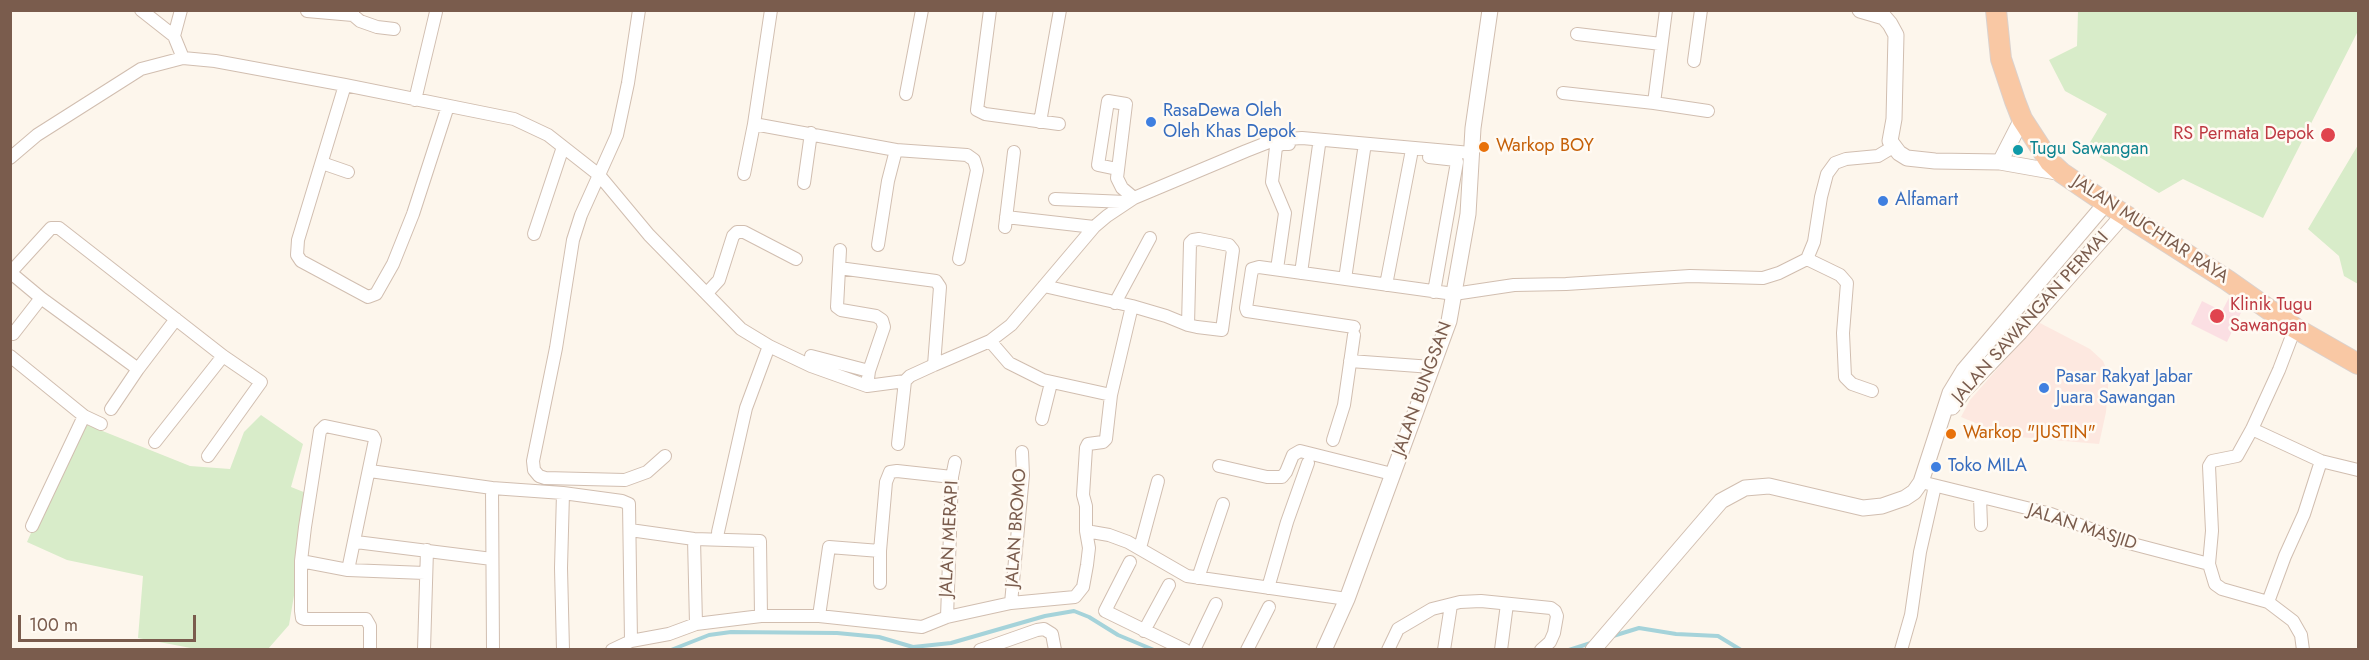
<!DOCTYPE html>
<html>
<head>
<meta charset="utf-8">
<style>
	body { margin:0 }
	#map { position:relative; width:2369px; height:660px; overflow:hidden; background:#fdf6ec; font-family:Jost,sans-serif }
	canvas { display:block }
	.frame { position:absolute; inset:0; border:12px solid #7a5c4d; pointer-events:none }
	.scale { position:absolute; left:18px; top:615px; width:178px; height:27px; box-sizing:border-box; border:3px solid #7a5c4d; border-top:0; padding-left:8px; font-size:18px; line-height:21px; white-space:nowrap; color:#7a5c4d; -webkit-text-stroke:4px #fffaf3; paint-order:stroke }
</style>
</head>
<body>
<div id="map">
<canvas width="2369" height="660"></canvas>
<div class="frame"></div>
<div class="scale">100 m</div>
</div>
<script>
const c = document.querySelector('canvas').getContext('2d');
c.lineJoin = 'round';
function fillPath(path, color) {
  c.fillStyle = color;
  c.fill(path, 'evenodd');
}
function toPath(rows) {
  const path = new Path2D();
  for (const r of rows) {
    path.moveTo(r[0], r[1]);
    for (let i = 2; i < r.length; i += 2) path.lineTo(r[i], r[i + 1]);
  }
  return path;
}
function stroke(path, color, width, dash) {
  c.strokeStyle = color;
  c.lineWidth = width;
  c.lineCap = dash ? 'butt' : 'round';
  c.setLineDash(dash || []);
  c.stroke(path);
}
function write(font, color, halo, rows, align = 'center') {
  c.font = font + ' Jost,sans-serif';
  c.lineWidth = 5;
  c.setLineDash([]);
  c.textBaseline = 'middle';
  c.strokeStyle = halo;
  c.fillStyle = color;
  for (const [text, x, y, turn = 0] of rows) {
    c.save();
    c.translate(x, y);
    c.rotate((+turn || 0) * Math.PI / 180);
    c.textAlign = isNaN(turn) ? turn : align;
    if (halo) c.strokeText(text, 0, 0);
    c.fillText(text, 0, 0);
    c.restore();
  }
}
fillPath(toPath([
	[2038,322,2090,349,2103,361,2109,375,2106,412,2099,444,2007,436,1961,417,1970,400]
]), '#fde8e0');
fillPath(toPath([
	[2231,294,2246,302,2227,342,2191,324,2202,301,2222,311]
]), '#fbdfe3');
fillPath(toPath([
	[2078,11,2358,11,2358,31,2263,218,2183,179,2159,193,2086,149,2107,114,2065,91,2049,60,2077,46],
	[2358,145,2358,284,2344,276,2339,256,2308,229],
	[261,415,303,444,291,487,311,495,289,625,268,649,196,649,138,638,143,576,67,560,27,542,80,422,190,466,230,469,244,432]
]), '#d8ecc9');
stroke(toPath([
	[1613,636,1639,628,1676,634,1718,636,1741,650],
	[671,650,709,635,731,632,837,633,879,637,913,647,951,643,1045,616,1074,611,1089,617,1118,635,1154,650],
	[1569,650,1594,642]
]), '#a5d3da', 4);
const minor = toPath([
	[141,10,174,36,183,58],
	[353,10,353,15,360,21,377,27,394,29],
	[639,10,628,83,617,135,581,215,573,240,556,348,533,461,534,470,539,476,545,478,625,480,647,472,665,456],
	[771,10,754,124,896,150,888,181,878,245],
	[990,10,977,110,985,114,1059,124],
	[307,11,353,15],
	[1577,34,1661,44],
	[174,36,181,10],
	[1694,61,1701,10],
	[345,85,298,240,297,255,301,261,368,297,376,294,393,264,413,214,448,106],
	[1563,93,1654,103,1666,10],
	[906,94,922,10],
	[415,100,436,12],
	[1654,103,1708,111],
	[1040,122,1060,10],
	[896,150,967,155,974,160,977,170,959,259],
	[1429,157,1456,160,1457,162,1434,292],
	[10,158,37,135,141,69,183,58,215,61,345,85,514,119,548,135,599,175,649,235,741,329,769,346,811,366,867,386,905,381,910,376,934,365,990,341,1011,325,1094,227,1107,216,1134,198,1246,151,1274,140,1302,138,1471,153],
	[322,163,348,172],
	[1117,169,1098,165,1108,101,1126,104,1117,178,1122,188,1134,198],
	[744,174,754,124],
	[804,183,811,133],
	[1055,199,1126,202],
	[1006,217,1094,227],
	[1005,227,1014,152],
	[534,234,563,147],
	[840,250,837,307,841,310,876,316,882,320,884,327,869,371,867,386],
	[1807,259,1840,275,1847,283,1843,333,1845,377,1852,384,1872,391],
	[839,268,936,281,940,287,934,365],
	[1277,269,1285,213,1272,182,1276,147,1282,144,1289,144],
	[10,273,51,228,59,228,223,356,261,382,208,456],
	[11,273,41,298,138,369],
	[1301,273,1319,145],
	[1345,279,1364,150],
	[1386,285,1411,155],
	[1044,286,1132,306,1166,316,1188,325,1197,327,1222,330,1233,250,1229,245,1199,239,1193,240,1190,243,1188,325],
	[707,293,719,280,733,236,737,232,744,232,796,259],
	[1115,303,1150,238],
	[1354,327,1247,311,1246,308,1252,269,1259,267,1454,294,1514,285,1566,284,1690,276,1763,278,1779,273,1807,259,1814,242,1821,197,1827,174,1835,163,1846,159,1878,156,1893,147],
	[2295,328,2279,370,2252,429,2237,456,2212,461,2209,466,2212,531,2209,564,2215,584,2222,589,2268,602,2293,621,2301,635,2303,650],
	[13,334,41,298],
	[990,341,1009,363,1043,380,1111,395,1132,306],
	[10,356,84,416],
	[811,356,869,371],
	[1350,361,1432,367],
	[111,409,138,369,176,319],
	[1042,419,1051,383],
	[2252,429,2321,461,2358,470],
	[1333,440,1344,405,1354,335],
	[155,442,223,356],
	[898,444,905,381],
	[1219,466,1267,477,1282,477,1286,472,1293,455,1300,451,1392,474],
	[370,471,492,488],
	[1921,482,2051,514,2125,542,2209,564],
	[563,493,561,568,563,650],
	[1980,497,1981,525],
	[32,526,84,416,101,424],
	[630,530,694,539,760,541,761,616],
	[1086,531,1086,506,1083,495,1086,448,1088,444,1103,442,1106,439,1111,395],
	[718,532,746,408,769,346],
	[694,539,696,624],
	[356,542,492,559],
	[1140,548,1158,481],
	[301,561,348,570,425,573],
	[1130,562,1105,611,1185,650],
	[348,570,375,440,373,436,325,426,320,431,305,527,301,561,301,611,302,618,305,619,366,619,370,626,370,650],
	[1198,578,1223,504],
	[880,583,880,551],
	[1268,588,1287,522,1308,463],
	[2268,602,2285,556,2304,514,2321,461],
	[1011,603,1023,475,1022,452],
	[819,616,829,547,880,551,886,482,890,472,897,471,952,477],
	[947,617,952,477,955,462],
	[1144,631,1169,585],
	[424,650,427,550],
	[493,650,492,488,563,493,622,501,629,504,631,641,669,634,696,624,761,616,819,616,922,627,947,617,1011,603,1075,597,1083,587,1087,565,1089,548,1086,531,1109,535,1128,542,1187,576,1347,599],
	[612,650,631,641],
	[980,650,1037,630,1044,629,1052,634,1055,650],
	[1194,650,1216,604],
	[1247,650,1269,607],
	[1388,650,1398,629,1432,609,1460,602,1481,601,1551,608,1555,611,1557,616,1554,633,1550,642,1541,650],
	[1444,650,1451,605],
	[1501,650,1507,604],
	[1901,650,1911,615,1920,552,1935,486]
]);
const tertiary = toPath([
	[1860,10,1884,17,1890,24,1896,35,1894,119,1890,141,1899,153,1907,158,1935,161,2000,162,2062,173],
	[2000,162,2022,119],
	[1952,407,1965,389,2020,332,2125,213],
	[1324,650,1347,599,1449,321,1468,214,1473,128,1490,10],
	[1593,650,1721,501,1745,488,1769,486,1863,508,1882,506,1905,498,1914,492,1921,482,1950,393,1964,370,2106,203]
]);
const trunk = toPath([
	[1996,10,2001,59,2015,101,2022,119,2050,162,2062,173,2106,203,2227,280,2295,328,2358,364]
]);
stroke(minor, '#d1beb0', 14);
stroke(tertiary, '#d1beb0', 17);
stroke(trunk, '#dad1cd', 22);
stroke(minor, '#fff', 12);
stroke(tertiary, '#fff', 15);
stroke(trunk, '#f9c8a4', 20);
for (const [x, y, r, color] of [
	[1151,122,6,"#3f7fe0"],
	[2328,135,8,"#e0444e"],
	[1484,147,6,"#e8710a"],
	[2018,150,6,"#0f9aa8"],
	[1883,201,6,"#3f7fe0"],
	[2217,316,8,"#e0444e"],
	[2044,388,6,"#3f7fe0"],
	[1951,434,6,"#e8710a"],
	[1936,467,6,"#3f7fe0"]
]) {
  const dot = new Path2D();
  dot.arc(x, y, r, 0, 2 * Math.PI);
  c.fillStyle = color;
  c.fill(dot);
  stroke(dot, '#fffaf3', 2);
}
write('18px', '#366cbe', '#fffaf3', [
	["RasaDewa Oleh",1163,112],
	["Oleh Khas Depok",1163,133],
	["Alfamart",1895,201],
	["Pasar Rakyat Jabar",2056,378],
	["Juara Sawangan",2056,399],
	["Toko MILA",1948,467]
], 'left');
write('18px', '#be3a42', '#fffaf3', [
	["RS Permata Depok",2314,135],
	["Klinik Tugu",2230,306,"left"],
	["Sawangan",2230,327,"left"]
], 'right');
write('18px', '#c56008', '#fffaf3', [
	["Warkop BOY",1496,147],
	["Warkop \"JUSTIN\"",1963,434]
], 'left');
write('18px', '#0d838f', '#fffaf3', [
	["Tugu Sawangan",2030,150]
], 'left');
write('18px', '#7a5c4d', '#fffaf3', [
	["JALAN MUCHTAR RAYA",2150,230,33],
	["JALAN SAWANGAN PERMAI",2031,318,-48],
	["JALAN BUNGSAN",1423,389,-70],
	["JALAN BROMO",1017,528,-86],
	["JALAN MASJID",2082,528,18],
	["JALAN MERAPI",950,539,-87]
]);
</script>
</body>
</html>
